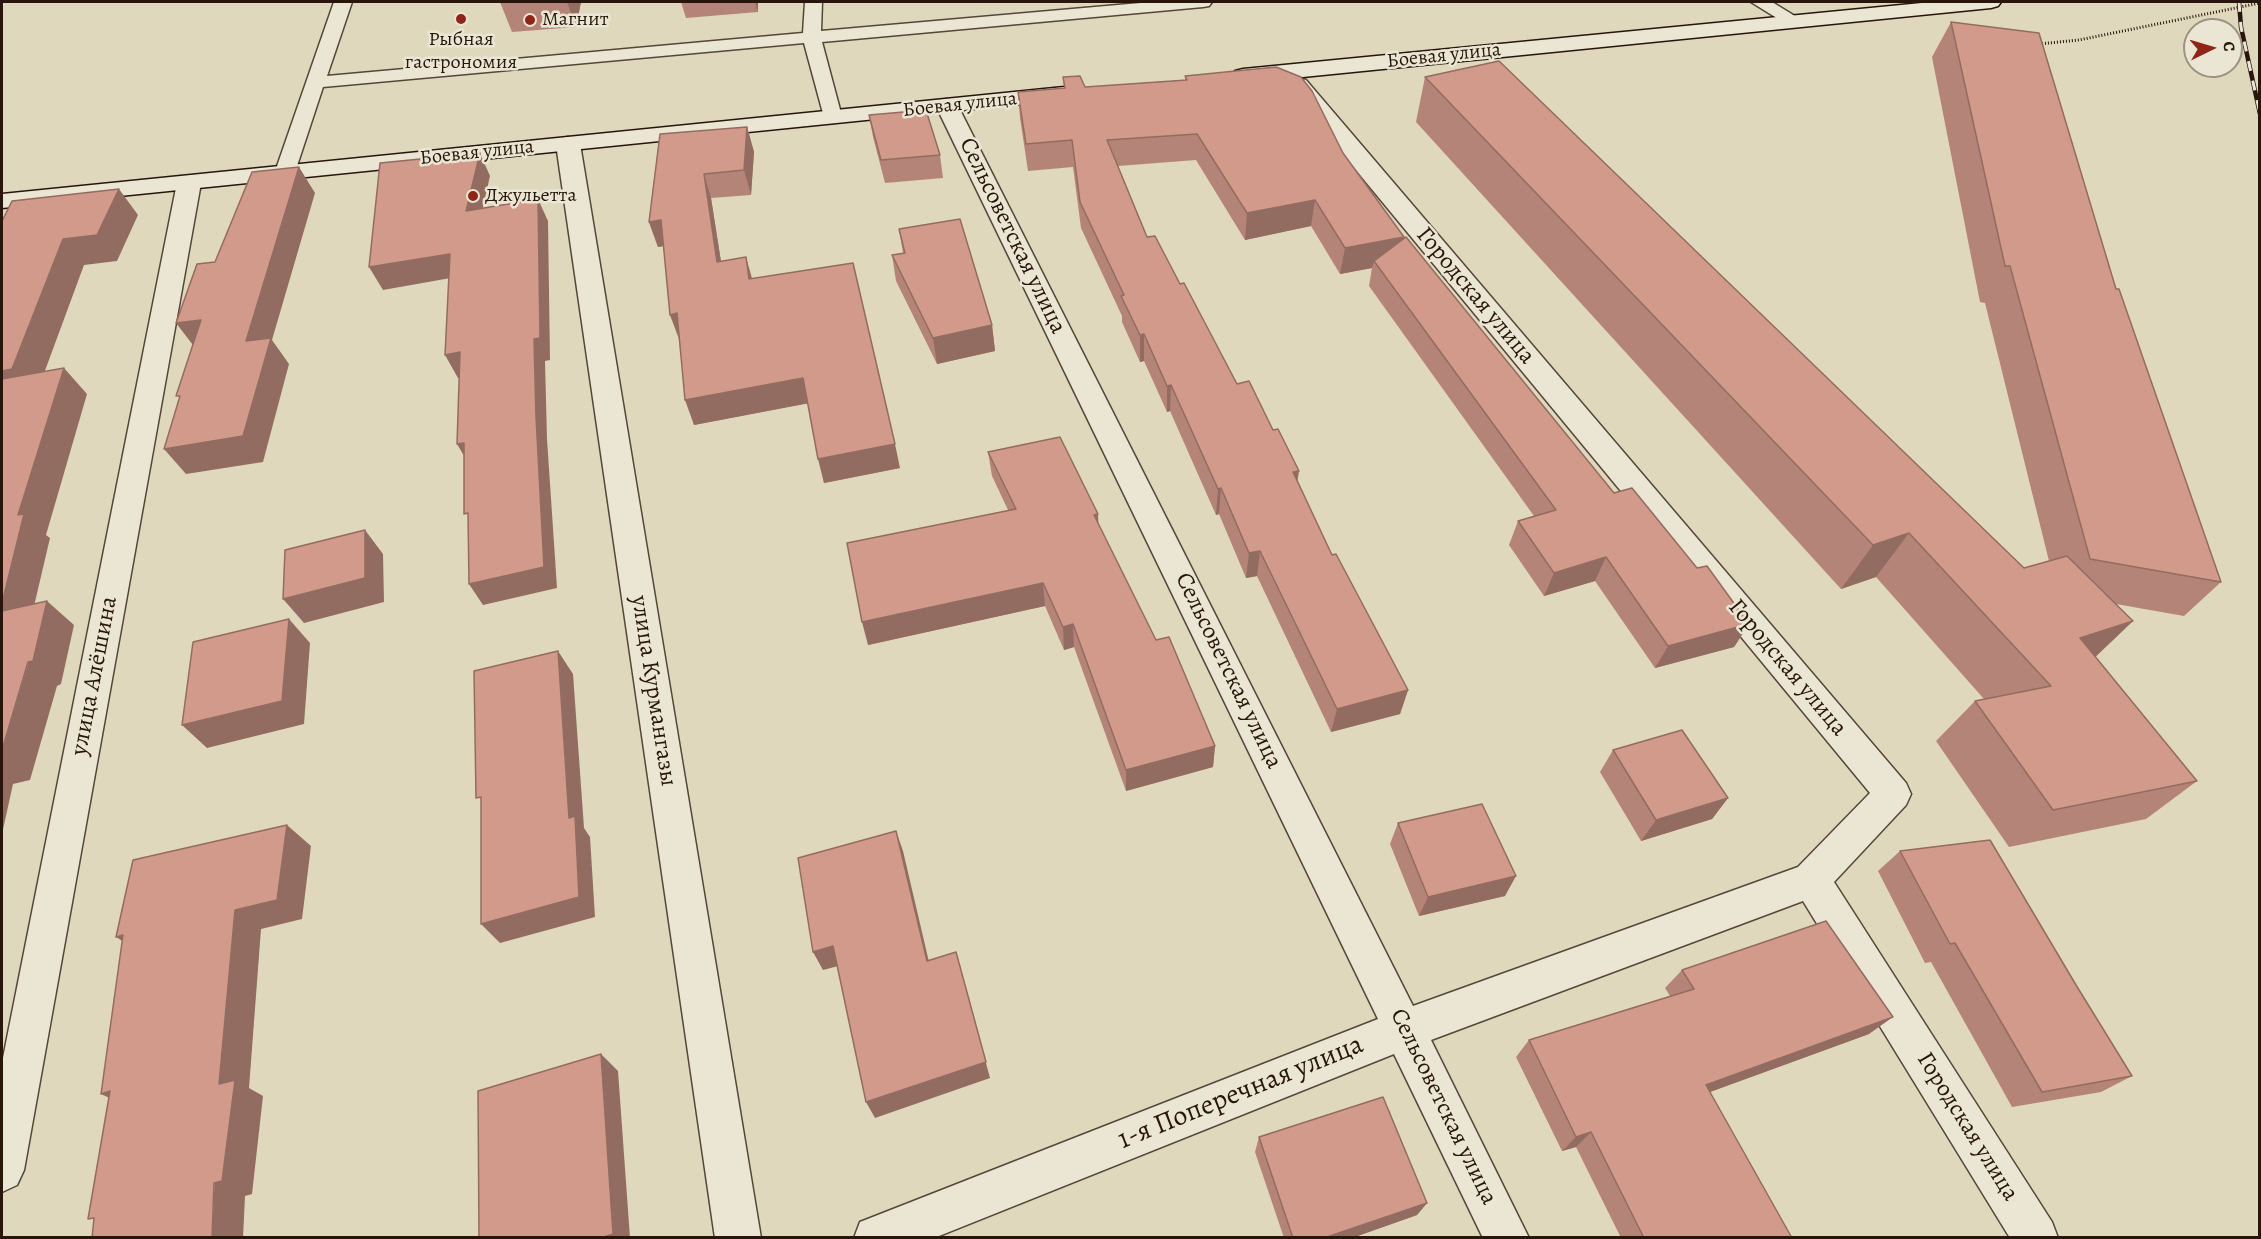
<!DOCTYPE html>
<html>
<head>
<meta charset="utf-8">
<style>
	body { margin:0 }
	#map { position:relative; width:2261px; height:1239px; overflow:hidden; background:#e0d8bd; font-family:Alegreya,serif }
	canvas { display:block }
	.frame { position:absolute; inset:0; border:3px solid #28150c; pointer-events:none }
	.north { position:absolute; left:2183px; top:18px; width:60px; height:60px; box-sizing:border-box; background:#ebe6d4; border:2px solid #9d9284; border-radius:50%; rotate:85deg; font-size:16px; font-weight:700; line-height:24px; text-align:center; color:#28150c }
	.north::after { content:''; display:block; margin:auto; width:21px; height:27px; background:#8f2418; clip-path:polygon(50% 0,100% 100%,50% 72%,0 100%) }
</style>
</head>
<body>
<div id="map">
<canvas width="2261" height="1239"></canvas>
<div class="frame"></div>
<div class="north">С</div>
</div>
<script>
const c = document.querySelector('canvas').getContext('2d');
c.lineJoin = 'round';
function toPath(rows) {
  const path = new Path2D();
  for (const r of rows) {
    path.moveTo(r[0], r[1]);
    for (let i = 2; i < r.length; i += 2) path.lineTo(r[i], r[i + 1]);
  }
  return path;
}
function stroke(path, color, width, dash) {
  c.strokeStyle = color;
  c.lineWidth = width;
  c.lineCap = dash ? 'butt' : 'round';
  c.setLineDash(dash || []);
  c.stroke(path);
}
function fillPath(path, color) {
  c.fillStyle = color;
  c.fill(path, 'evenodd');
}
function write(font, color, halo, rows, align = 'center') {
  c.font = font + ' Alegreya,serif';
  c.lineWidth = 5;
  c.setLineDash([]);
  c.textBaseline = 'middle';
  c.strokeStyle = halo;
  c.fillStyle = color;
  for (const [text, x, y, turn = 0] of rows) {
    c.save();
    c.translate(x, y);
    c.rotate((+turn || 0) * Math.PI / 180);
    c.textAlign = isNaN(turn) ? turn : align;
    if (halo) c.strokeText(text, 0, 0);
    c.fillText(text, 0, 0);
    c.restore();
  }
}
const lane = toPath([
	[334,2,352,2,327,76,803,33,805,2,822,2,821,31,1152,2,1212,2,1209,6,1203,7,822,42,842,117,840,121,833,123,826,121,824,117,804,43,323,87,295,172,292,176,278,176,275,172,334,2],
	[1751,2,1772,2,1803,21,1800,25,1788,25,1751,2]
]);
const street = toPath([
	[1298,78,1306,80,1906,783,1911,794,1906,805,1834,882,2052,1222,2058,1238,2010,1238,1803,901,1431,1040,1529,1238,1483,1238,1394,1054,934,1238,854,1238,860,1222,1378,1019,936,106,939,101,947,99,955,101,958,106,1413,1006,1798,867,1870,793,1290,90,1287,85,1290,80,1298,78],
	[568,137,576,139,580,144,761,1238,715,1238,556,144,560,139,568,137],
	[189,176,198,178,201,183,24,1170,17,1185,2,1192,2,1063,177,183,180,178,189,176]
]);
const secondary = toPath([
	[1932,2,2001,2,1998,6,1991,8,1243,83,1235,81,1232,76,1235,71,1243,69,1932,2],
	[1064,87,1072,89,1075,94,1072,99,2,208,2,194,1064,87]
]);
stroke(lane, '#564638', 3);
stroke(street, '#564638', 3);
stroke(secondary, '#28150c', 3);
stroke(toPath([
	[2039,44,2079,40,2260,3]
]), '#28150c', 3, [1, 2]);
fillPath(lane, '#ebe6d4');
fillPath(street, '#ebe6d4');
fillPath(secondary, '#ebe6d4');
const rail = toPath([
	[2239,2,2241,27,2260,114]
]);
stroke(rail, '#28150c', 4.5);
stroke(rail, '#ebe6d4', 3, [10]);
fillPath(toPath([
	[500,2,581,2,576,27,512,32],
	[681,2,758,2,758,12,686,18],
	[1951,22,2116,289,2221,582,2184,616,2116,604,2133,621,2095,657,2197,781,2146,819,2009,847,1936,741,1975,701,1984,699,1876,577,1841,589,1416,122,1425,77,2024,568,2049,561,1985,303,1980,302,1932,57],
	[1185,76,1343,153,1404,237,1404,238,1614,493,1697,568,1749,624,1734,647,1655,668,1595,581,1544,596,1509,545,1518,521,1534,516,1369,286,1372,268,1340,274,1311,226,1245,240,1196,160,1118,166,1147,237,1180,284,1237,384,1298,481,1332,555,1408,690,1400,714,1331,732,1257,576,1246,578,1219,514,1216,515,1170,411,1167,412,1144,361,1140,362,1122,322,1122,316,1081,228,1073,167,1028,171,1020,118,1018,92,1064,88,1063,77,1085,87,1185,80],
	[869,115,940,155,943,178,885,183,873,137],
	[747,127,754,152,751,195,711,198,721,262,752,279,900,468,824,483,808,403,694,425,664,246,658,247,649,222],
	[899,229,992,325,995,351,937,364,896,281,892,255,903,253],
	[988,452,1099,525,1156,640,1215,746,1213,767,1126,791,1074,647,1064,650,1045,606,868,645,1008,510,992,476],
	[1613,750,1728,798,1712,819,1641,841,1600,772],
	[1398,823,1505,896,1419,916,1390,844],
	[1900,851,2076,985,2132,1076,2101,1092,2012,1107,1931,962,1925,963,1878,871],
	[1682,970,1869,1034,1710,1092,1792,1238,1621,1238,1576,1147,1562,1151,1516,1057,1529,1040,1670,996,1665,988],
	[1259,1137,1427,1203,1417,1215,1352,1238,1284,1238,1255,1152]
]), '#b58478');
fillPath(toPath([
	[567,2,581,2,576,27],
	[755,2,758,2,758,12],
	[747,127,754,152,751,195,744,170],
	[480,153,490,176,477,233,466,211],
	[299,167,315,193,272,340,289,364,263,462,186,474,164,449,246,341],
	[704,174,711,198,725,287,717,262],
	[119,189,138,215,117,261,84,265,36,395,2,401,2,371,63,239],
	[538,199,548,221,550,360,545,361,547,439,557,588,483,605,469,584,534,339],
	[1315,200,1311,226,1245,240,1247,213],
	[661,220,670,245,658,247,649,222],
	[1404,237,1398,263,1374,261,1372,268,1340,274,1345,248],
	[450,254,462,276,383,290,369,267],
	[746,257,753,282,749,279],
	[677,313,679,339,670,315],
	[201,320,196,349,176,323],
	[992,325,995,351,937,364,933,338],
	[1144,334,1144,361,1140,362,1140,335],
	[460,352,473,375,458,378,445,355],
	[64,368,87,394,46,535,50,538,27,636,2,614,2,603,18,515],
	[803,378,810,403,694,425,685,400],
	[1171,385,1170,411,1167,412,1167,386],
	[464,443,470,466,457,444],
	[895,444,900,468,824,483,818,459],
	[1299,471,1295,497,1293,472],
	[1221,488,1219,514,1216,515,1218,489],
	[1098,514,1099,538,1094,515],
	[365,530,383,554,384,602,304,623,283,599],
	[1909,533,1876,577,1841,589,1873,545],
	[1260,551,1257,576,1246,578,1249,553],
	[1606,557,1595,581,1544,596,1554,573],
	[1043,583,1045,606,868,645,862,622],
	[47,601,74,625,61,684,57,686,30,780,13,784,2,834,2,750],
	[289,619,310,643,304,724,207,748,182,725],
	[2133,621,2089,663,2080,638],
	[1073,624,1074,647,1064,650,1063,627],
	[1749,624,1734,647,1655,668,1668,646],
	[558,651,573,674,584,828,590,837,595,917,500,943,481,924,569,818],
	[1408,690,1400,714,1331,732,1337,709],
	[1215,746,1213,767,1126,791,1126,770],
	[1728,798,1712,819,1641,841,1656,820],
	[287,825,311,846,302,919,261,929,249,1088,263,1096,252,1194,245,1196,243,1238,212,1238,219,1084,235,910],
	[896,831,903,851,933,979,927,961],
	[1516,876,1505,896,1419,916,1428,897],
	[123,935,146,956,116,937],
	[833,946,842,965,823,970,813,952],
	[961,970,990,1078,875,1118,866,1102],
	[1893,1017,1869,1034,1688,1100,1706,1085],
	[601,1054,618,1071,630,1238,601,1238],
	[110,1091,133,1109,101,1094],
	[1591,1132,1576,1147,1562,1151,1576,1137],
	[1427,1203,1417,1215,1352,1238,1324,1238]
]), '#936c61');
const building = toPath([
	[1951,22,2039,33,2116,289,2119,289,2221,582,2090,559,2010,266,2005,266,1951,22],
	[1499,61,2024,568,2067,556,2133,621,2080,638,2197,781,2053,810,1975,701,2051,686,1909,533,1873,545,1425,77,1499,61],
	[1276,67,1301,77,1312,91,1343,153,1404,237,1345,248,1315,200,1247,213,1197,134,1107,140,1147,237,1155,236,1180,284,1184,283,1237,384,1249,381,1273,430,1278,429,1299,471,1293,472,1332,555,1336,554,1408,690,1337,709,1260,551,1249,553,1221,488,1218,489,1171,385,1167,386,1144,334,1140,335,1121,296,1124,295,1080,202,1072,140,1026,144,1018,92,1065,88,1063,77,1080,76,1085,87,1187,80,1185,76,1276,67],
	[926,110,940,155,881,160,869,115,926,110],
	[747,127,744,170,704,174,717,262,746,257,749,279,853,263,895,444,818,459,803,378,685,400,677,313,670,315,661,220,649,222,660,134,747,127],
	[480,153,466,211,538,199,540,338,534,339,536,417,544,567,469,584,468,513,464,514,464,443,457,444,460,352,445,355,450,254,369,267,380,163,480,153],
	[299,167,246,341,271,338,243,436,164,449,180,396,176,396,201,320,176,323,197,264,215,262,252,172,299,167],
	[119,189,97,235,63,239,12,369,2,371,2,221,12,201,119,189],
	[960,219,992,325,933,338,892,255,905,253,899,229,960,219],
	[1406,237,1614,493,1632,488,1697,568,1707,566,1749,624,1668,646,1606,557,1554,573,1518,521,1556,510,1374,261,1406,237],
	[64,368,18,515,24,514,2,603,2,379,64,368],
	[1060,437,1098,514,1094,515,1156,640,1169,637,1215,746,1126,770,1073,624,1063,627,1043,583,862,622,847,543,1016,509,988,452,1060,437],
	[365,530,365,578,283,599,285,550,365,530],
	[47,601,33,661,28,662,2,750,2,611,47,601],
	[289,619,282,701,182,725,193,642,289,619],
	[558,651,569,818,575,816,579,897,481,924,481,797,476,798,474,671,558,651],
	[1682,730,1728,798,1656,820,1613,750,1682,730],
	[1482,804,1516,876,1428,897,1398,823,1482,804],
	[287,825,277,900,235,910,219,1084,235,1080,222,1181,214,1183,212,1238,92,1238,94,1218,88,1219,110,1091,101,1094,123,935,116,937,133,860,287,825],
	[896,831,927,961,956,952,986,1062,866,1102,833,946,813,952,798,858,896,831],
	[1990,840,2076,985,2132,1076,2042,1092,1955,943,1950,944,1900,851,1990,840],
	[1826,921,1893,1017,1706,1085,1792,1238,1644,1238,1591,1132,1576,1137,1529,1040,1694,989,1682,970,1826,921],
	[601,1054,613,1234,601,1238,479,1238,478,1091,601,1054],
	[1383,1097,1427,1203,1324,1238,1293,1238,1259,1137,1383,1097]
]);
fillPath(building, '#d29a8b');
stroke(building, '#936c61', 1.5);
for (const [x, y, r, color] of [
	[461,19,6,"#8f2418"],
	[530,20,6,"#8f2418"],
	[473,196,6,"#8f2418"]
]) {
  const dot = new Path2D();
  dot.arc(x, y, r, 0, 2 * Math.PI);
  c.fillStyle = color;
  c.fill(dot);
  stroke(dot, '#ebe6d4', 2);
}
write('20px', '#28150c', '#ebe6d4', [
	["Магнит",542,20],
	["Рыбная",461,40,"center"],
	["гастрономия",461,63,"center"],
	["Джульетта",485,196]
], 'left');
write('20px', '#28150c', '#ebe6d4', [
	["Боевая улица",1444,56,-6],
	["Боевая улица",960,105,-6],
	["Боевая улица",477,153,-6]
]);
write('24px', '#28150c', '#ebe6d4', [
	["Сельсоветская улица",1012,236,64],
	["Городская улица",1475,296,50],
	["Городская улица",1787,668,50],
	["Сельсоветская улица",1228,671,64],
	["улица Алёшина",95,676,-79],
	["улица Курмангазы",653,691,81],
	["Сельсоветская улица",1443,1107,64],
	["Городская улица",1967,1127,58]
]);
write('28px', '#28150c', '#ebe6d4', [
	["1-я Поперечная улица",1241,1093,-22]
]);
</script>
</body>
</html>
